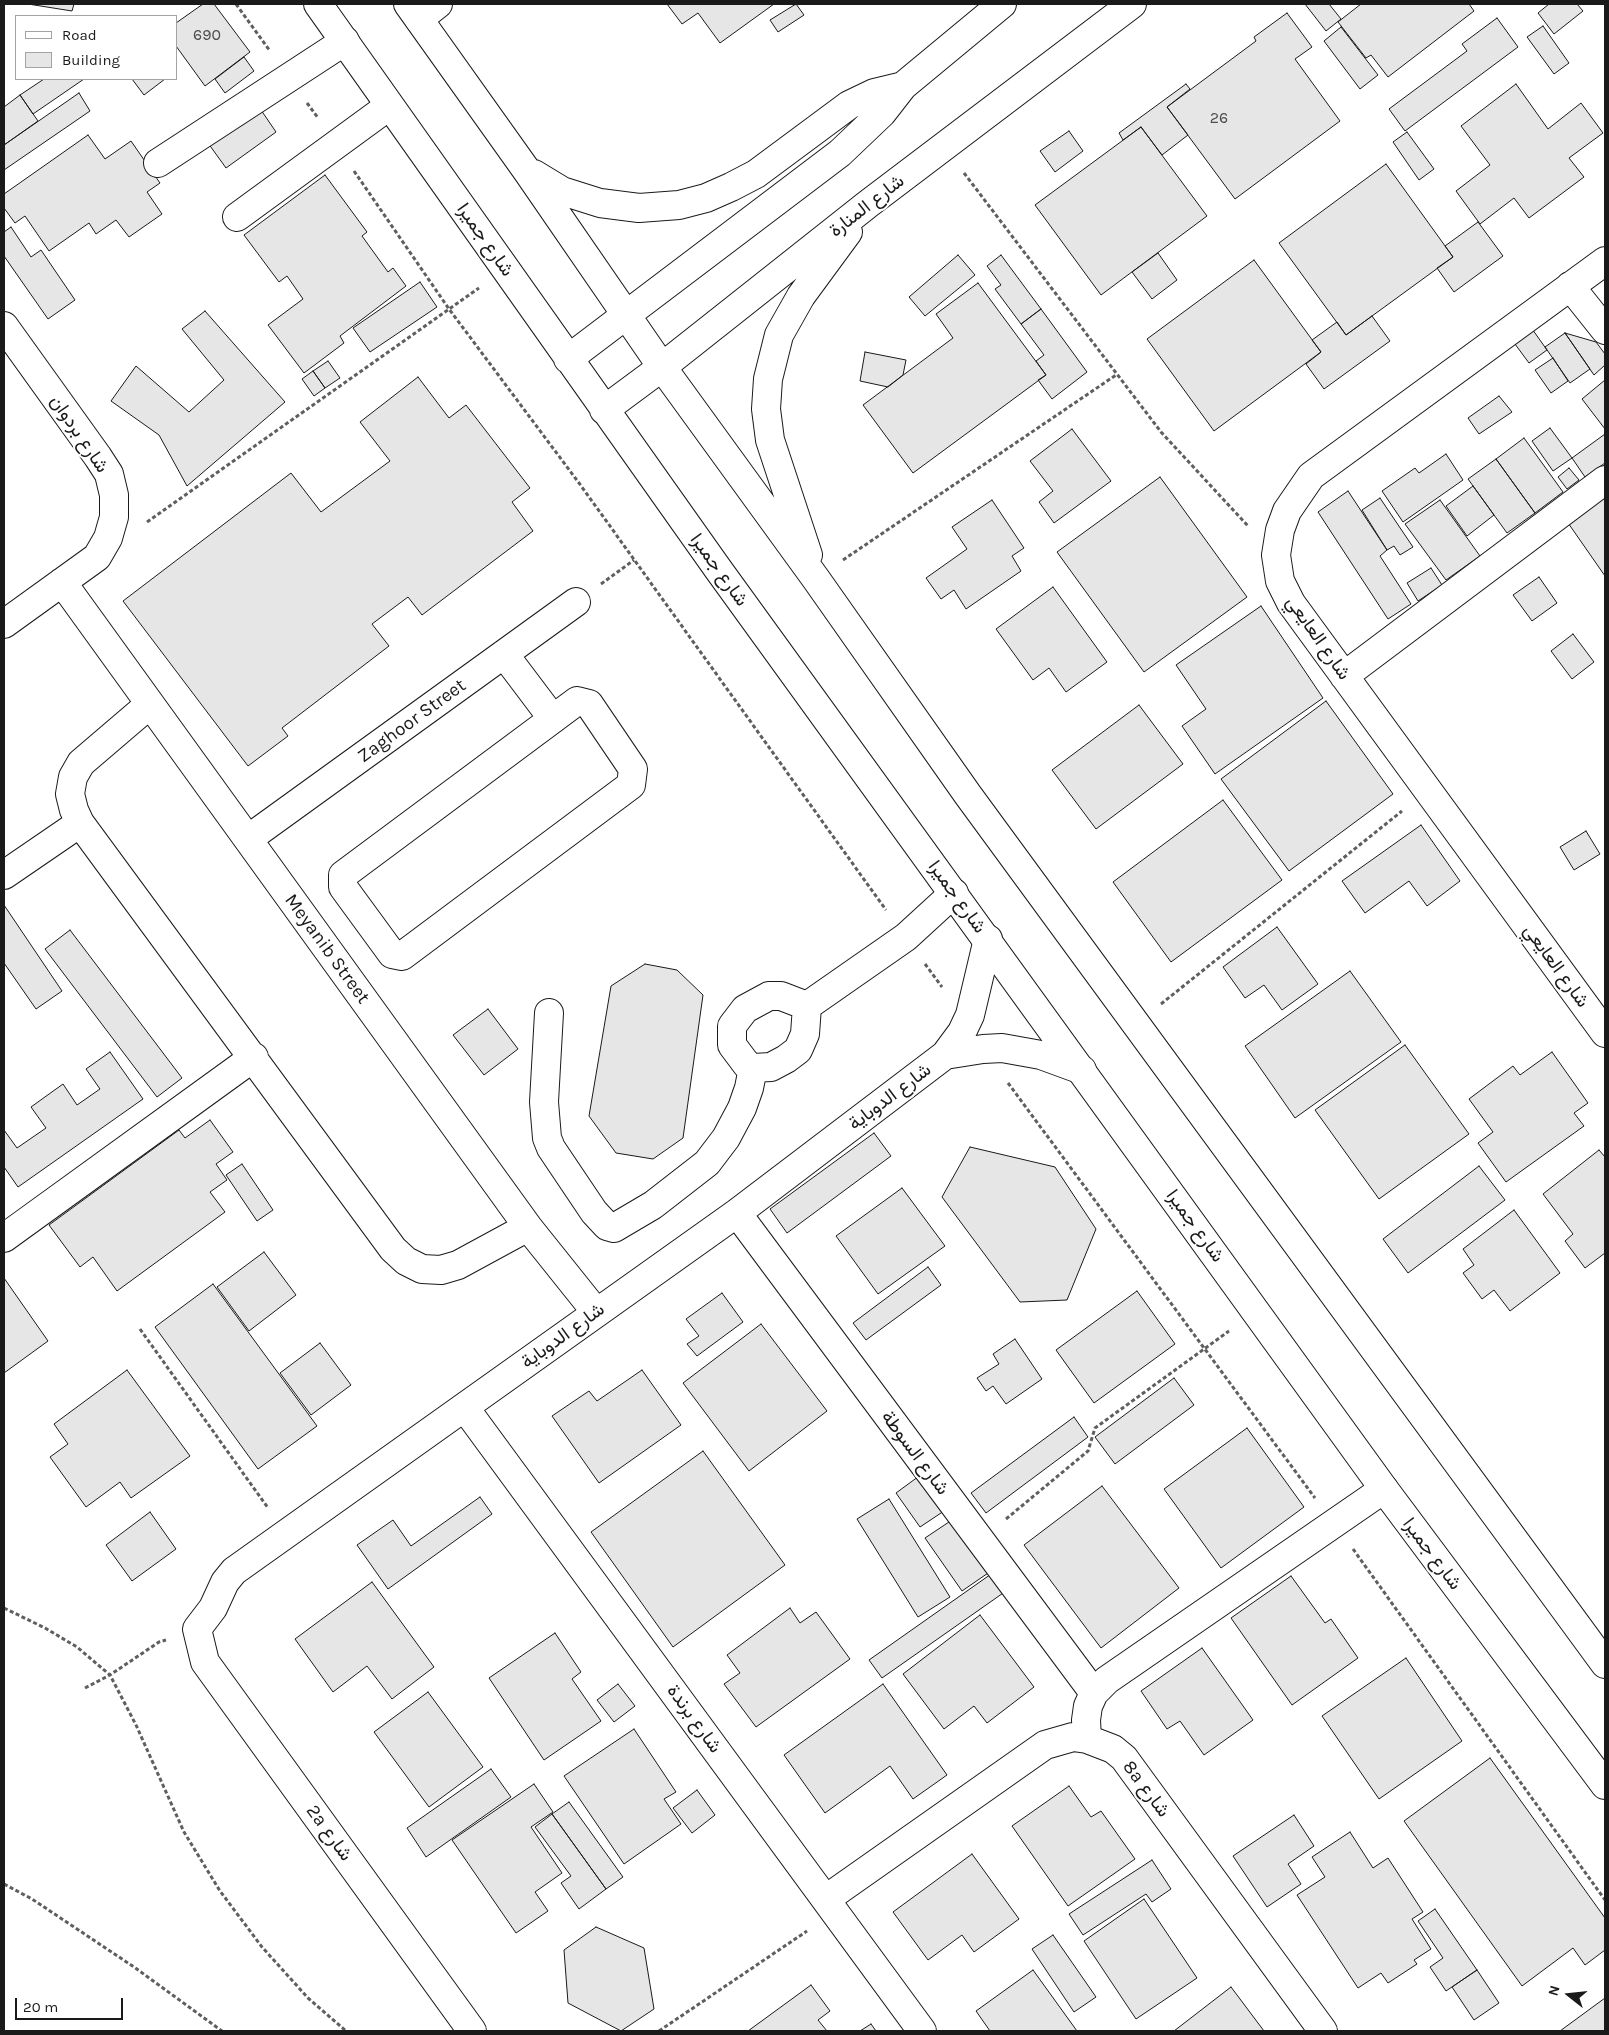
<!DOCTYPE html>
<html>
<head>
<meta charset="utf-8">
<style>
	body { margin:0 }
	#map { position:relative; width:1609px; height:2035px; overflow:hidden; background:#fff; font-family:Karla,sans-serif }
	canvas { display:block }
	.frame { position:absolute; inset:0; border:5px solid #1a1a1a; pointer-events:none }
	.legend { position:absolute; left:15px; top:15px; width:162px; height:65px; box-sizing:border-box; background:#fff; border:1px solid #a3a3a3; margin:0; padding:6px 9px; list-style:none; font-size:15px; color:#1a1a1a }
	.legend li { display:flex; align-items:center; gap:10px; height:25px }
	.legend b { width:25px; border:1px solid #a3a3a3 }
	.north { position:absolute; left:1544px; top:1970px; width:50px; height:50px; -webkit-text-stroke:4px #fff; paint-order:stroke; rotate:286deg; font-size:14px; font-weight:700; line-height:20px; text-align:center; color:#1a1a1a }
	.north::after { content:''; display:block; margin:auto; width:18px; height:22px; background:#1a1a1a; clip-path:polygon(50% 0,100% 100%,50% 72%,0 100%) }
	.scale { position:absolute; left:15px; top:1998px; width:108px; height:22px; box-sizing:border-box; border:2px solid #1a1a1a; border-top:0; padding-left:6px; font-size:15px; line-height:18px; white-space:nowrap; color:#1a1a1a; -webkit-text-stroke:4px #fff; paint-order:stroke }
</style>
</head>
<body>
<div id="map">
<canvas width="1609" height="2035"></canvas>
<div class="frame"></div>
<ul class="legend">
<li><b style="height:6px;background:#fff"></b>Road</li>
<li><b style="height:14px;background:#e6e6e6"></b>Building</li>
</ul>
<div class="north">N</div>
<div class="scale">20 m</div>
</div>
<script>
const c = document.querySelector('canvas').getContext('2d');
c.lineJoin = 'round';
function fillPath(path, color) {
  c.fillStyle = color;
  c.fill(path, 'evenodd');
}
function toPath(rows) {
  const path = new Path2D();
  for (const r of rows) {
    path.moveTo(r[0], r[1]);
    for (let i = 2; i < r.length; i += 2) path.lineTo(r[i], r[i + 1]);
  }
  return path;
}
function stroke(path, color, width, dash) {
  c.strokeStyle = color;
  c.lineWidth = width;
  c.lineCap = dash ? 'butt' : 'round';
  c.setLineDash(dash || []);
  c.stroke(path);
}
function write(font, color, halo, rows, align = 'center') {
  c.font = font + ' Karla,Vazirmatn,sans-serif';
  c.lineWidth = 4;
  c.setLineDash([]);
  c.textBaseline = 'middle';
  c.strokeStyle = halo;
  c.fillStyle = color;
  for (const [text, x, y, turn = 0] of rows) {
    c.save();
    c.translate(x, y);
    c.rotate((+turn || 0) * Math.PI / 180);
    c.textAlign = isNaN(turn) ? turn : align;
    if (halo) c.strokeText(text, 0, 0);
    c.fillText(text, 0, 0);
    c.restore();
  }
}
const building = toPath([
	[28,4,74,4,72,11,28,4],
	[203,4,214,4,250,52,205,86,176,46,176,23,203,4],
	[667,4,774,4,720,43,698,13,682,24,667,4],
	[796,4,804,15,778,32,770,20,796,4],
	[1305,4,1329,4,1341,19,1326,31,1305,4],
	[1361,4,1469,4,1474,11,1388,77,1371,55,1366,58,1338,22,1361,4],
	[1549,4,1577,4,1583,11,1554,34,1538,13,1549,4],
	[1287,13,1312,47,1295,59,1340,121,1235,199,1167,107,1256,41,1254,37,1287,13],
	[1497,18,1518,47,1405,131,1389,109,1467,51,1462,44,1497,18],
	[1543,26,1569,63,1554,74,1527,37,1543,26],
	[1341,27,1378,75,1360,89,1324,41,1341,27],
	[244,57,254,71,225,93,215,79,244,57],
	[44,79,84,79,33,114,20,95,44,79],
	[132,79,165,79,144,95,132,79],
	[1186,84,1190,89,1167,107,1188,135,1162,155,1141,127,1123,140,1119,133,1186,84],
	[1516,84,1548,129,1581,103,1603,133,1569,158,1584,177,1529,218,1514,198,1480,224,1456,191,1490,165,1461,126,1516,84],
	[79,93,90,111,4,170,4,145,79,93],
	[20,95,38,121,4,145,4,107,20,95],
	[259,107,276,132,226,168,208,143,259,107],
	[1141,127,1207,216,1101,295,1035,205,1141,127],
	[1069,131,1083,151,1055,172,1040,151,1069,131],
	[1407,132,1434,169,1419,180,1393,142,1407,132],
	[88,135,105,159,131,141,160,183,147,192,162,214,129,237,116,220,96,234,89,223,49,251,25,216,15,223,4,208,4,194,88,135],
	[1386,164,1453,257,1346,335,1279,243,1386,164],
	[325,175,367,232,362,236,388,272,393,268,406,286,340,336,344,343,304,373,268,325,303,299,287,276,279,282,244,235,325,175],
	[1478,222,1503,256,1454,292,1437,268,1453,257,1445,246,1478,222],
	[11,227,31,257,41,250,75,300,48,319,4,256,4,232,11,227],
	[1158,253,1177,280,1152,299,1132,272,1158,253],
	[958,255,975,275,925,316,909,297,958,255],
	[1001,255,1041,309,1021,324,995,289,1001,285,987,266,1001,255],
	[1254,260,1321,352,1214,431,1147,339,1254,260],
	[420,282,437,307,370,352,353,328,420,282],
	[978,283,1046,375,913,473,863,405,953,338,936,314,978,283],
	[1041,309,1087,372,1052,399,1038,380,1046,375,1036,361,1044,355,1021,324,1041,309],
	[205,311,285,402,187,486,159,435,111,401,136,366,189,412,224,380,182,329,205,311],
	[1372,316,1390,341,1324,389,1306,364,1321,352,1312,340,1337,322,1346,335,1372,316],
	[1530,326,1547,350,1529,363,1512,340,1530,326],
	[1565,333,1590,369,1570,383,1545,347,1565,333],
	[1565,333,1596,342,1605,354,1605,365,1594,375,1565,333],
	[865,352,906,360,903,375,888,387,860,381,865,352],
	[1553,358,1568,381,1551,393,1535,370,1553,358],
	[328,361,340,378,325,388,313,371,328,361],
	[313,371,325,388,314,396,302,379,313,371],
	[418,377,449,418,466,405,530,488,512,502,533,531,422,615,408,597,372,624,389,646,282,728,288,736,248,766,123,601,291,473,321,512,390,461,360,422,418,377],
	[1605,380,1605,429,1582,399,1605,380],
	[1499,396,1512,412,1479,434,1468,418,1499,396],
	[1550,428,1572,458,1553,471,1532,441,1550,428],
	[1072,429,1111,481,1054,523,1039,502,1053,491,1030,461,1072,429],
	[1605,434,1605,463,1585,477,1572,458,1605,434],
	[1524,438,1563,492,1535,513,1496,459,1524,438],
	[1446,454,1463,480,1403,522,1382,491,1415,468,1419,473,1446,454],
	[1496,459,1535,513,1507,533,1468,479,1496,459],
	[1569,468,1579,480,1567,489,1558,477,1569,468],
	[1160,477,1247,597,1144,672,1057,552,1160,477],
	[1473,486,1494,515,1467,536,1446,506,1473,486],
	[1348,491,1387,550,1380,556,1411,604,1388,619,1318,512,1348,491],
	[1605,492,1605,576,1566,520,1605,492],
	[1380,498,1413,547,1400,555,1394,546,1387,550,1362,510,1380,498],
	[992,500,1024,548,1012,556,1021,571,966,609,954,590,941,599,926,578,967,549,952,527,992,500],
	[1440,500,1480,556,1446,580,1405,524,1440,500],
	[1431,568,1442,585,1418,601,1407,583,1431,568],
	[1539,577,1557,603,1532,621,1513,595,1539,577],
	[1053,587,1107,662,1066,692,1049,668,1033,680,996,629,1053,587],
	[1261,606,1323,698,1215,774,1182,726,1206,709,1176,665,1261,606],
	[1573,634,1594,662,1572,679,1551,651,1573,634],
	[1326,701,1393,794,1289,871,1221,779,1326,701],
	[1139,705,1183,764,1096,829,1052,770,1139,705],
	[1223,800,1282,880,1171,962,1113,882,1223,800],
	[1421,825,1460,881,1427,906,1409,881,1365,913,1342,881,1421,825],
	[1586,831,1600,854,1574,870,1560,847,1586,831],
	[4,905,62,991,36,1009,4,963,4,905],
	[1277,927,1318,984,1282,1010,1264,985,1245,998,1223,967,1277,927],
	[70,930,182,1078,157,1097,45,949,70,930],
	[645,964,677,970,703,995,683,1138,653,1159,616,1153,589,1116,611,986,645,964],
	[1350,971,1401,1042,1295,1118,1245,1046,1350,971],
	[488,1009,518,1049,484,1075,453,1035,488,1009],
	[1405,1045,1469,1134,1379,1199,1315,1110,1405,1045],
	[110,1052,143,1099,18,1187,4,1167,4,1130,17,1148,46,1128,31,1107,63,1084,77,1105,100,1089,86,1069,110,1052],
	[1552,1052,1588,1103,1574,1113,1584,1126,1506,1182,1478,1143,1493,1132,1469,1099,1513,1066,1520,1075,1552,1052],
	[210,1120,233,1152,216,1164,227,1180,210,1192,225,1212,117,1291,93,1257,80,1267,49,1225,179,1130,185,1138,210,1120],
	[874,1133,891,1156,787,1233,770,1209,874,1133],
	[970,1147,1055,1167,1096,1229,1067,1300,1020,1302,942,1197,970,1147],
	[1599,1150,1605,1157,1605,1253,1585,1268,1565,1241,1573,1234,1543,1194,1599,1150],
	[242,1164,273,1210,257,1221,226,1175,242,1164],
	[1479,1166,1505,1200,1408,1273,1383,1239,1479,1166],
	[902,1188,945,1246,878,1294,836,1236,902,1188],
	[1514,1210,1560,1273,1510,1311,1494,1290,1482,1299,1463,1273,1474,1265,1463,1249,1514,1210],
	[264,1252,296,1295,249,1331,217,1287,264,1252],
	[928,1267,941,1285,866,1340,853,1323,928,1267],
	[4,1278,48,1341,4,1373,4,1278],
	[213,1284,317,1426,258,1469,155,1327,213,1284],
	[1137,1291,1175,1344,1094,1403,1056,1350,1137,1291],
	[722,1293,743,1322,697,1356,687,1344,699,1336,686,1319,722,1293],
	[761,1324,827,1411,749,1471,683,1383,761,1324],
	[1015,1339,1042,1379,1006,1404,993,1386,986,1391,977,1378,999,1364,993,1354,1015,1339],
	[320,1343,351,1385,311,1415,280,1373,320,1343],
	[127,1370,190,1456,131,1498,120,1482,86,1507,50,1457,68,1444,54,1424,127,1370],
	[642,1370,681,1425,599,1483,552,1416,589,1391,597,1401,642,1370],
	[1174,1378,1194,1405,1115,1464,1095,1437,1174,1378],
	[1074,1417,1088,1437,986,1513,971,1493,1074,1417],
	[1247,1428,1304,1507,1221,1568,1164,1489,1247,1428],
	[703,1451,785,1565,673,1647,591,1532,703,1451],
	[926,1471,950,1507,920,1527,896,1493,926,1471],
	[1102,1486,1179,1588,1101,1648,1024,1545,1102,1486],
	[480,1497,492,1514,388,1589,357,1545,393,1520,411,1546,480,1497],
	[889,1499,950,1597,918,1617,857,1519,889,1499],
	[150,1512,176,1549,132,1581,106,1545,150,1512],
	[955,1518,991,1571,962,1591,925,1538,955,1518],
	[994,1572,1006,1591,882,1678,869,1660,994,1572],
	[1291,1576,1325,1623,1331,1619,1358,1658,1292,1705,1231,1618,1291,1576],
	[372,1582,434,1667,392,1699,367,1666,333,1692,295,1639,372,1582],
	[790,1608,800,1623,816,1612,850,1659,756,1727,724,1684,740,1673,727,1655,790,1608],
	[980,1615,1034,1687,987,1723,974,1706,944,1729,903,1674,980,1615],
	[555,1633,581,1672,572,1679,601,1721,544,1760,489,1678,555,1633],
	[1202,1648,1253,1720,1204,1755,1180,1721,1167,1729,1141,1691,1202,1648],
	[1406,1658,1462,1741,1379,1799,1322,1716,1406,1658],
	[618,1684,635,1706,614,1722,597,1700,618,1684],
	[883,1684,947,1775,913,1799,890,1766,825,1813,784,1755,883,1684],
	[428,1692,483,1767,429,1807,374,1732,428,1692],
	[634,1729,676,1792,664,1799,681,1824,624,1864,564,1776,634,1729],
	[1490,1758,1605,1918,1605,1950,1585,1965,1573,1948,1522,1986,1404,1821,1490,1758],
	[491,1769,511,1797,426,1857,407,1828,491,1769],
	[534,1784,553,1812,531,1827,562,1873,535,1892,548,1911,516,1933,452,1840,534,1784],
	[1069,1786,1091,1817,1101,1811,1135,1859,1068,1906,1012,1826,1069,1786],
	[697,1790,715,1815,692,1833,673,1808,697,1790],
	[569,1802,623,1877,606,1889,552,1814,569,1802],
	[552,1814,606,1889,579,1909,561,1883,571,1876,535,1827,552,1814],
	[1294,1815,1314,1846,1288,1864,1301,1884,1267,1907,1233,1856,1294,1815],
	[1350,1832,1373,1868,1388,1858,1423,1912,1412,1919,1431,1949,1414,1960,1417,1964,1388,1983,1381,1973,1358,1988,1297,1895,1325,1877,1312,1857,1350,1832],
	[972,1854,1019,1919,974,1952,962,1935,928,1960,893,1912,972,1854],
	[1152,1860,1171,1889,1152,1902,1146,1894,1083,1935,1069,1914,1152,1860],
	[1144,1899,1197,1978,1136,2019,1084,1941,1144,1899],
	[1435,1909,1477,1970,1446,1991,1430,1967,1443,1958,1418,1921,1435,1909],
	[596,1927,644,1948,654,2009,621,2031,568,2003,564,1950,596,1927],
	[1053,1935,1096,1997,1074,2012,1032,1949,1053,1935],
	[1033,1970,1077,2031,990,2031,976,2011,1033,1970],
	[1477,1970,1499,2003,1474,2020,1452,1987,1477,1970],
	[811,1985,830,2011,818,2020,827,2031,748,2031,811,1985],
	[1231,1987,1264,2031,1174,2031,1231,1987],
	[1605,1998,1605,2031,1560,2031,1605,1998],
	[871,2024,876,2031,860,2031,871,2024]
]);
fillPath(building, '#e6e6e6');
stroke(building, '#1a1a1a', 1);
const minor = toPath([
	[419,19,438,4],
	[158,163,345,41],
	[237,217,389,106],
	[1605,261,1311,476,1287,511,1280,530,1276,555,1280,581,1291,603,1605,1033],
	[1570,286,1605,330],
	[4,326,98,457,109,474,114,495,114,517,108,538,97,557,4,624],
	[62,582,528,1227,596,1312],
	[504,654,553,719],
	[1344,676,1605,480],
	[577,701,589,704,633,769,631,785,402,956,392,954,343,887,343,875,577,701],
	[150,704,81,763,73,777,70,794,74,810,80,823,393,1249,406,1261,422,1269,441,1270,458,1265,528,1227],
	[248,839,576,602],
	[4,875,80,823],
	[769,996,781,996,807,1006,805,1034,798,1050,786,1059,771,1067,753,1068,747,1065,732,1045,732,1026,745,1009,769,996],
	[807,1006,906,937,954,893],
	[549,1013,544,1102,547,1138,551,1148,594,1212,607,1226,614,1228,653,1205,707,1163,726,1138,742,1108,749,1088,753,1068],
	[945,1055,983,1049,1002,1048,1041,1055,1082,1070],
	[737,1213,1094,1693],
	[4,1238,254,1057],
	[465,1408,922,2031],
	[1087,1739,1086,1720,1088,1706,1094,1693,1107,1680,1384,1489],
	[826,1899,1045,1745,1073,1737,1087,1739,1113,1749,1124,1758,1323,2031],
	[472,2031,205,1662,197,1629,213,1608,225,1582,234,1571,737,1213,945,1055,962,1032,970,1015,988,939]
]);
const major = toPath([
	[318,4,718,569,1384,1489,1605,1785],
	[408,4,527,171,662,367,816,579,968,795,1605,1664],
	[534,174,562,191,600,203,639,208,679,205,706,198,731,187,756,174,849,105,874,93,903,86],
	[568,359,840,153,882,113,903,86,1002,4],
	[604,410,662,367,868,204,1132,4],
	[808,555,770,440,766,409,768,379,779,335,801,296,848,232]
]);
stroke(minor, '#1a1a1a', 30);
stroke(major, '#1a1a1a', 30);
stroke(toPath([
	[236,4,270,51],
	[307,103,318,118],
	[354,171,449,309,579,483,886,910],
	[964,173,1161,432,1248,526],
	[147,522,479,288],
	[843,560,1116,375],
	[601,584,634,560],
	[925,964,942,987],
	[1161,1004,1402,811],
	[1008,1083,1315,1498],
	[140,1329,268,1508],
	[1006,1519,1088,1451,1095,1428,1229,1331],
	[1353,1549,1605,1900],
	[4,1608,45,1628,77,1647,110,1675,136,1725,184,1832,220,1891,262,1947,308,1998,346,2031],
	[85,1688,110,1675,159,1642,166,1640],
	[4,1884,32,1899,134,1967,222,2031],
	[659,2031,807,1931]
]), '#5f5f5f', 3, [4, 2.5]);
stroke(minor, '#fff', 28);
stroke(major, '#fff', 28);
write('16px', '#4d4d4d', null, [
	["690",207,35],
	["26",1219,118]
]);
write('19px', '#1a1a1a', '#fff', [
	["شارع المنارة",867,206,-38],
	["شارع جميرا",485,240,55],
	["شارع بردوان",79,434,56],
	["شارع جميرا",719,570,54],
	["شارع العايعي",1318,638,55],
	["Zaghoor Street",412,721,-36],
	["شارع جميرا",957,897,54],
	["Meyanib Street",327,949,54],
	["شارع العايعي",1556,966,54],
	["شارع الدوباية",890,1097,-37],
	["شارع جميرا",1195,1226,54],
	["شارع الدوباية",563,1336,-36],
	["شارع السوطة",915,1453,53],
	["شارع جميرا",1432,1554,53],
	["شارع برندة",694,1719,54],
	["8a شارع",1146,1789,53],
	["2a شارع",329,1833,54]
]);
</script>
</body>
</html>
